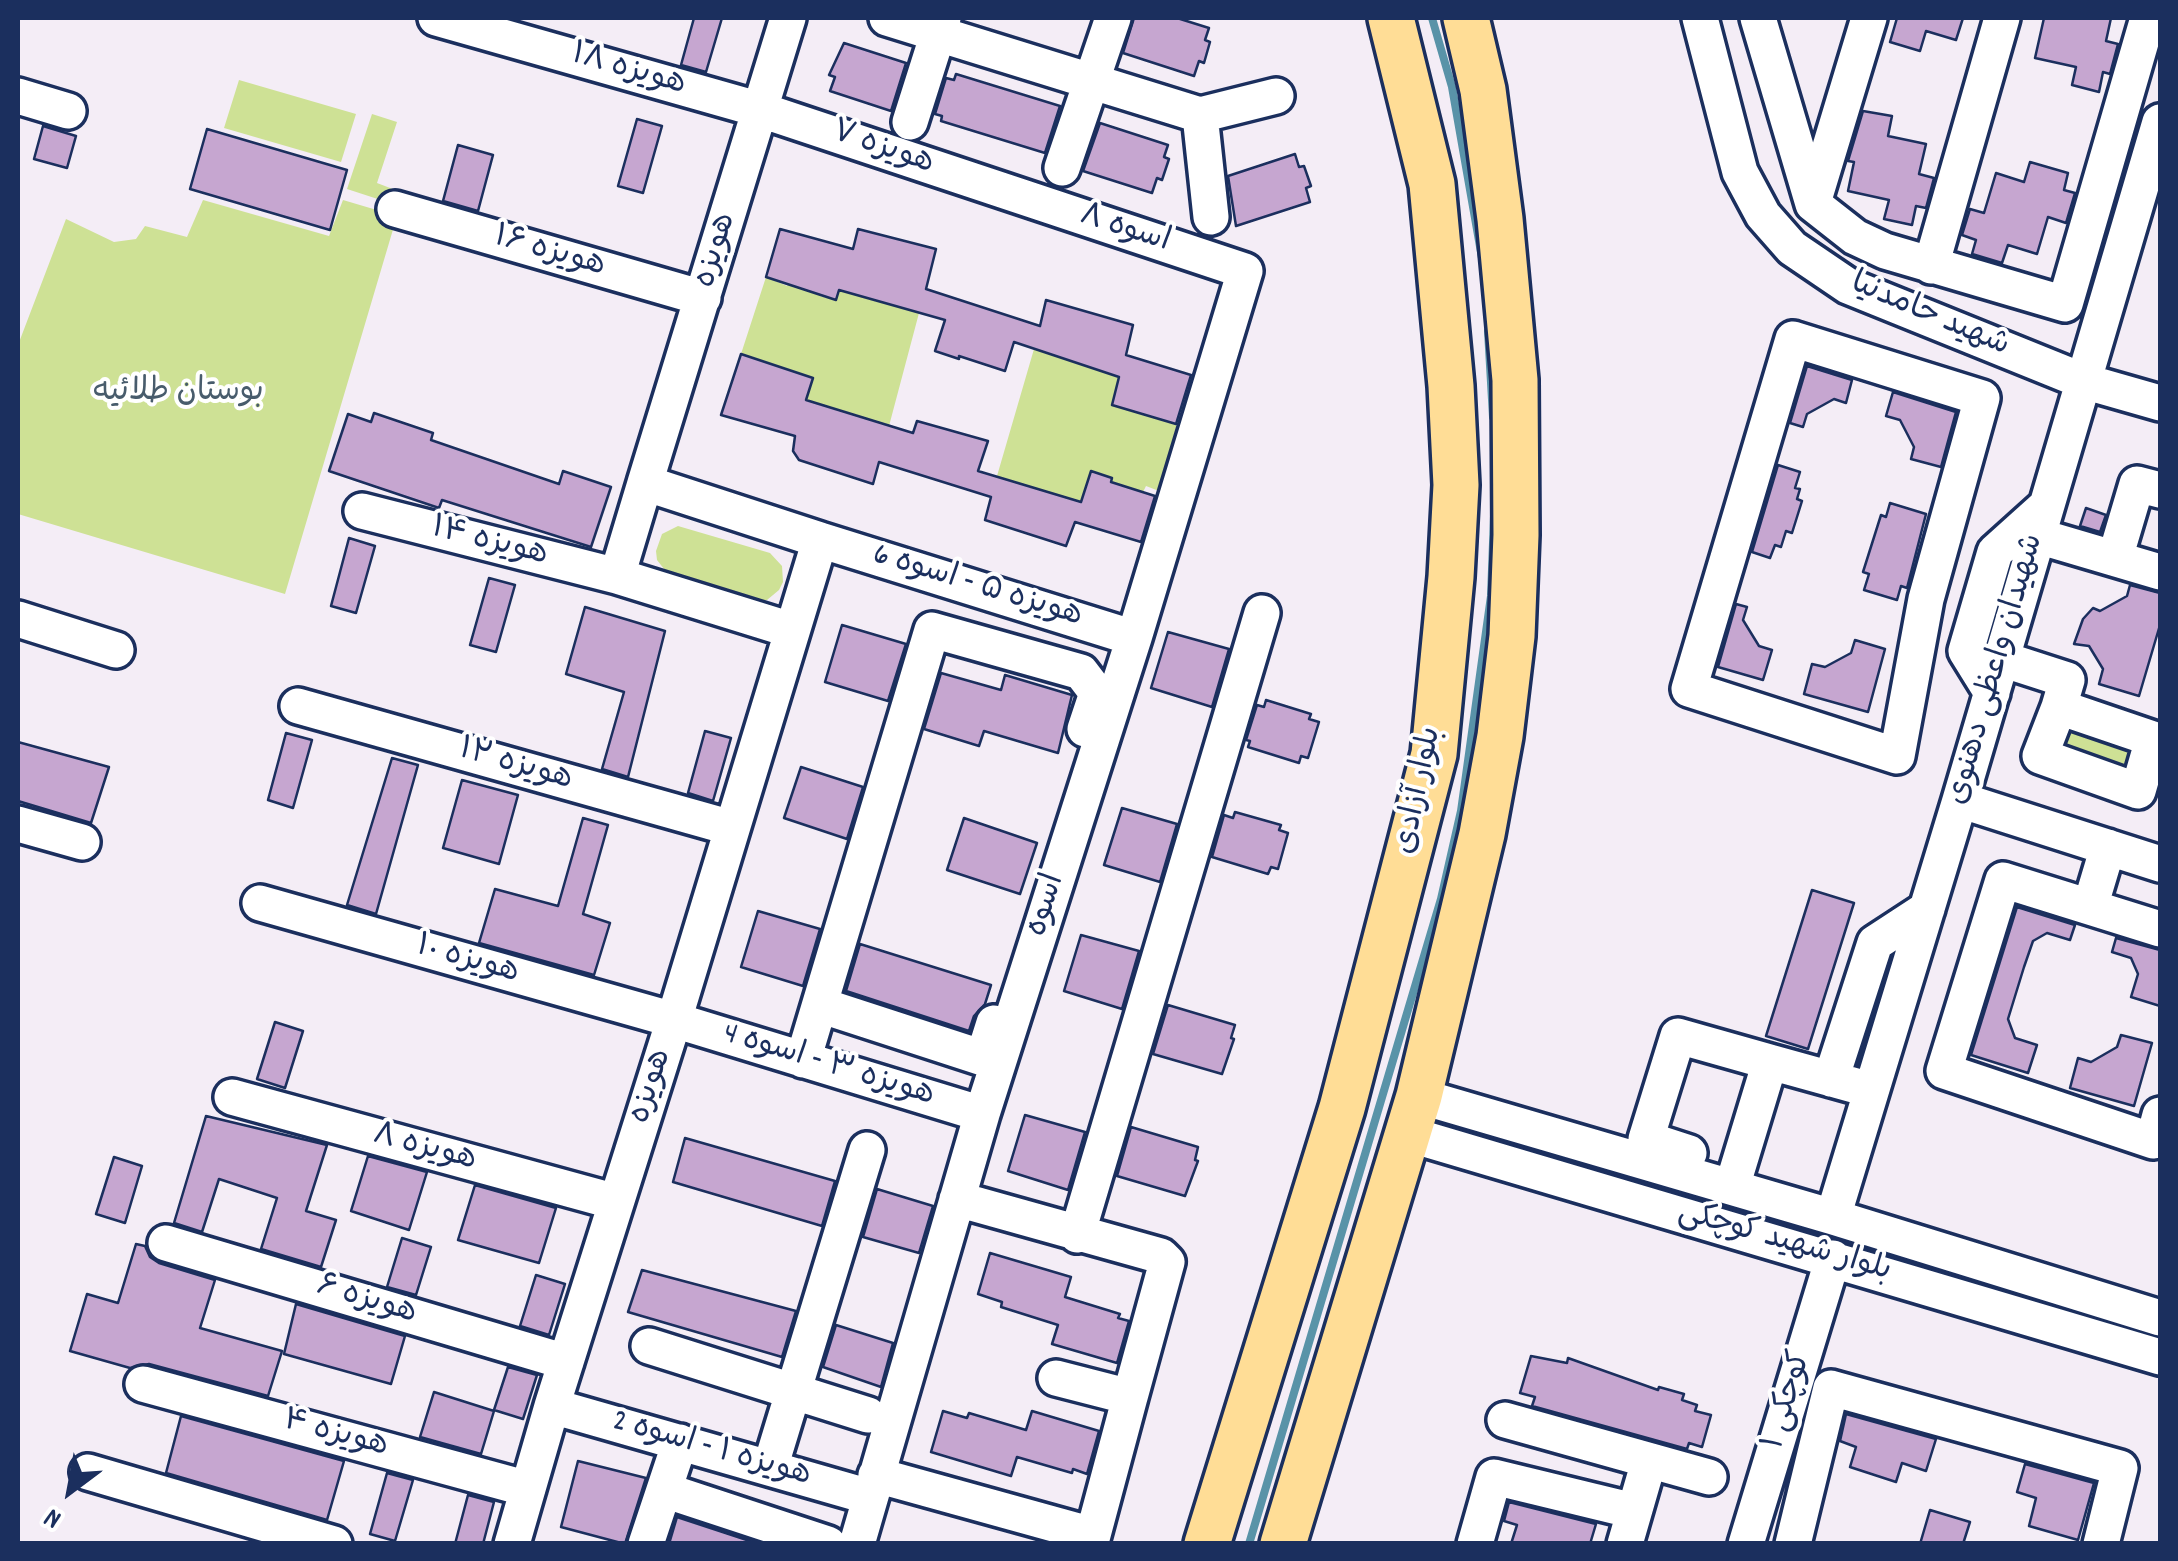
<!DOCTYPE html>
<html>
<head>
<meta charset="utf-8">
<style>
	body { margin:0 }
	#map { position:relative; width:2178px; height:1561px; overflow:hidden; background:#f4edf6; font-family:Dekko,sans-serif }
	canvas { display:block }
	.frame { position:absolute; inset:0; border:20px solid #1b2f5e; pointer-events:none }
	.north { position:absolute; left:20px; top:1441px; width:100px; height:100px; -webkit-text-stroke:8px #fff; paint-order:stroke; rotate:212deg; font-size:28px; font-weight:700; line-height:40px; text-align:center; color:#1b2f5e }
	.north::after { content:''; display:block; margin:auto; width:35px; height:45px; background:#1b2f5e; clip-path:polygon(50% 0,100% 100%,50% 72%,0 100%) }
</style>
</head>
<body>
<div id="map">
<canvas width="2178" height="1561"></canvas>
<div class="frame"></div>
<div class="north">N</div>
</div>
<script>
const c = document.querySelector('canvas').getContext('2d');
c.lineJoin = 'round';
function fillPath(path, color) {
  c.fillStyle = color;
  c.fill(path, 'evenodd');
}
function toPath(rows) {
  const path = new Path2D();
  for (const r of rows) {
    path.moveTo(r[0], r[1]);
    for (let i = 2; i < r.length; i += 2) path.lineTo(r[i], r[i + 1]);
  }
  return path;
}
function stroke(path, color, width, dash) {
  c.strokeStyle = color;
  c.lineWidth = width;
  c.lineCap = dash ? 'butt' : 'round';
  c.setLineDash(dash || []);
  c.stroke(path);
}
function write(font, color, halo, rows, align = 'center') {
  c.font = font + ' Dekko,"Playpen Sans Arabic",sans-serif';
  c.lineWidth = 8;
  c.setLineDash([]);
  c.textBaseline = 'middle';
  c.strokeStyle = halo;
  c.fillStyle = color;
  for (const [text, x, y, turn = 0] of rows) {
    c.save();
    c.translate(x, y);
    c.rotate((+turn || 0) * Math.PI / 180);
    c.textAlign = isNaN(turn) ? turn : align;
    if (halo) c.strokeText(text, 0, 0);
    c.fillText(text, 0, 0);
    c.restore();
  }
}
fillPath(toPath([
	[239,80,356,114,341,162,224,128],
	[372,114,397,122,377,183,398,191,393,204,347,189],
	[203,200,329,236,343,200,397,216,285,594,18,514,18,345,66,219,114,242,136,239,145,226,187,237],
	[766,277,787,286,791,279,820,289,820,296,835,300,839,290,878,302,882,295,895,299,895,306,919,313,889,426,806,400,813,378,796,372,793,381,764,363,741,354],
	[1034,349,1119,377,1112,405,1164,412,1162,420,1177,424,1159,491,1146,486,1143,492,1111,482,1112,478,1092,471,1081,502,997,476],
	[678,526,770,553,782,566,783,582,779,590,767,600,759,602,668,574,657,560,656,551,662,534],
	[2065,721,2131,744,2123,769,2056,747]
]), '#cee195');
stroke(toPath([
	[1432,18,1452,87,1482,258],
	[1488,331,1493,417],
	[1249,1544,1441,899,1461,811,1491,596,1494,516]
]), '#5993a8', 8);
const building = toPath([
	[694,18,722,18,706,72,681,65,694,18],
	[1134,18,1177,18,1209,28,1205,40,1210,42,1204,63,1199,61,1194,76,1123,53,1134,18],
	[1897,18,1963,18,1956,40,1926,31,1920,51,1890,42,1897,18],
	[2044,18,2111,18,2106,41,2118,44,2110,74,2103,72,2099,92,2072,85,2076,67,2035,58,2044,18],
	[844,43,906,63,891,111,830,91,835,77,829,75,844,43],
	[956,74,1060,106,1045,153,941,121,942,116,935,114,946,78,954,80,956,74],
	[1863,111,1892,116,1888,136,1926,144,1919,174,1934,178,1926,208,1916,206,1912,225,1884,219,1889,200,1848,191,1854,162,1848,161,1863,111],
	[637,119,662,126,643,193,618,186,637,119],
	[1100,123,1168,145,1164,157,1169,159,1162,180,1157,178,1152,193,1083,171,1100,123],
	[43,126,76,136,67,168,34,159,43,126],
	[207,129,347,170,330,230,190,189,207,129],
	[458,145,493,155,478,211,443,201,458,145],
	[1295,154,1299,167,1304,166,1311,186,1306,188,1310,202,1236,226,1228,176,1295,154],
	[2030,162,2068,173,2064,190,2075,193,2066,223,2048,217,2037,254,2008,245,2002,263,1972,254,1976,240,1962,235,1970,209,1984,213,1996,173,2024,182,2030,162],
	[780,229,853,249,858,229,936,249,926,289,1040,326,1046,300,1133,325,1126,355,1191,375,1176,424,1112,405,1119,377,1014,342,1005,371,959,356,959,359,935,351,945,320,839,290,836,300,766,277,780,229],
	[741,354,813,378,806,400,913,433,917,421,988,441,978,471,1081,502,1091,471,1112,478,1111,482,1155,496,1141,542,1075,522,1066,546,985,520,991,497,879,462,873,484,799,460,793,451,795,436,721,415,741,354],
	[1807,366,1852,380,1846,403,1834,399,1807,414,1803,427,1790,423,1807,366],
	[1893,392,1956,412,1941,467,1911,459,1914,447,1900,420,1886,416,1893,392],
	[374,413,433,433,431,440,559,484,563,471,611,487,591,547,442,500,439,508,329,471,348,414,371,422,374,413],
	[1778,465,1800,472,1795,488,1800,489,1797,499,1802,501,1792,533,1786,531,1781,547,1775,545,1770,558,1752,552,1778,465],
	[1890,503,1926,514,1907,588,1901,586,1897,600,1864,590,1869,574,1863,572,1881,515,1886,517,1890,503],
	[2086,508,2106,515,2100,532,2080,526,2086,508],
	[349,538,375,546,356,613,331,606,349,538],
	[489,578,515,585,496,652,470,645,489,578],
	[2130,585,2160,593,2160,625,2139,696,2099,684,2103,669,2089,646,2074,644,2083,619,2093,608,2100,611,2127,596,2130,585],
	[1736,604,1747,607,1743,620,1759,646,1772,650,1763,680,1718,667,1736,604],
	[585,607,665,631,628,777,602,769,624,692,566,674,585,607],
	[842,625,906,644,888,701,825,682,842,625],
	[1168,632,1229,649,1212,707,1151,688,1168,632],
	[1855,640,1885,649,1868,712,1804,694,1812,664,1825,667,1851,653,1855,640],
	[941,673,1001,690,1005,675,1072,695,1058,753,984,731,979,746,924,729,941,673],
	[1266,700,1311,714,1309,719,1319,722,1308,758,1301,756,1299,763,1248,747,1250,741,1246,740,1257,705,1264,707,1266,700],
	[705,731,731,738,713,801,688,793,705,731],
	[286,733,312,740,293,808,268,800,286,733],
	[18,742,109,767,91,823,18,801,18,742],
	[392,758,418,765,376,914,347,905,392,758],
	[801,767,863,787,847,839,784,818,801,767],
	[462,780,518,795,499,864,443,848,462,780],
	[1122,808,1177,824,1160,882,1104,865,1122,808],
	[1235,812,1281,825,1279,830,1288,833,1278,869,1271,867,1268,874,1212,857,1224,815,1233,818,1235,812],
	[583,818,608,825,583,914,610,923,594,975,479,943,495,889,558,906,583,818],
	[964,818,1037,843,1020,894,947,870,964,818],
	[1812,890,1854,903,1808,1049,1766,1036,1812,890],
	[2017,907,2075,925,2070,940,2047,933,2033,941,2024,967,2008,1019,2015,1038,2037,1045,2028,1073,1971,1055,2017,907],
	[758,911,820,929,803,986,741,967,758,911],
	[1081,935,1139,951,1122,1009,1064,991,1081,935],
	[2116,938,2160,950,2160,1006,2131,997,2138,974,2131,958,2112,952,2116,938],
	[860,944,991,985,985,1004,974,1016,969,1031,846,991,860,944],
	[1168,1005,1235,1025,1231,1038,1234,1039,1222,1074,1153,1054,1168,1005],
	[275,1022,303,1031,285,1088,257,1079,275,1022],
	[2121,1035,2152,1043,2134,1106,2070,1088,2078,1058,2091,1062,2117,1047,2121,1035],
	[1025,1115,1085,1132,1068,1190,1008,1171,1025,1115],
	[206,1116,327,1145,306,1211,336,1220,321,1267,261,1249,277,1198,219,1179,202,1232,174,1223,206,1116],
	[1131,1127,1198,1147,1195,1160,1198,1161,1185,1196,1117,1176,1131,1127],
	[685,1138,835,1181,822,1226,673,1182,685,1138],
	[368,1156,427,1172,409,1230,351,1211,368,1156],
	[114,1157,142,1166,125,1223,96,1214,114,1157],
	[475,1185,556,1208,539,1263,458,1240,475,1185],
	[877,1189,933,1206,919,1253,863,1237,877,1189],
	[402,1238,431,1247,416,1295,387,1287,402,1238],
	[136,1244,145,1246,150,1257,159,1263,215,1280,200,1328,282,1351,268,1396,149,1364,130,1368,70,1351,87,1294,118,1303,136,1244],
	[990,1253,1071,1277,1065,1297,1120,1314,1118,1318,1129,1321,1117,1363,1052,1344,1058,1325,1001,1307,1002,1302,978,1294,990,1253],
	[642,1270,796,1311,782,1357,628,1312,642,1270],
	[536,1275,565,1284,549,1335,520,1326,536,1275],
	[296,1304,405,1336,391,1384,284,1354,296,1304],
	[836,1325,893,1343,881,1387,823,1367,836,1325],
	[1531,1356,1567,1363,1568,1358,1658,1390,1659,1387,1684,1394,1682,1400,1697,1405,1695,1411,1711,1415,1702,1447,1689,1443,1687,1449,1532,1406,1535,1397,1520,1393,1531,1356],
	[508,1367,537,1375,523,1419,494,1410,508,1367],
	[434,1392,494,1411,481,1454,420,1437,434,1392],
	[943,1411,967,1418,969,1413,1026,1430,1032,1411,1099,1431,1087,1474,1073,1469,1072,1473,1017,1457,1011,1476,931,1452,943,1411],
	[1846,1414,1936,1439,1926,1471,1902,1463,1896,1482,1850,1467,1856,1447,1840,1441,1846,1414],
	[181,1416,344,1461,327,1520,166,1473,181,1416],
	[578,1461,646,1478,625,1544,561,1527,578,1461],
	[2025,1464,2094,1483,2078,1540,2029,1526,2036,1498,2017,1492,2025,1464],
	[387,1473,413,1480,395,1541,370,1534,387,1473],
	[468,1495,494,1502,483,1544,455,1544,468,1495],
	[1509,1502,1596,1524,1590,1544,1511,1544,1517,1525,1504,1521,1509,1502],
	[1930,1510,1970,1522,1963,1544,1920,1544,1930,1510],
	[677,1517,759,1544,669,1544,677,1517]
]);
fillPath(building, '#c6a6d0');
stroke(building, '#1b2f5e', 2.5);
const minor = toPath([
	[436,18,761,110,1245,271,1134,638,982,1114,857,1544],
	[887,18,1200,115],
	[1700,18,1740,172,1763,215,1792,248,1848,286,2083,381,2160,403],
	[1758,18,1813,204,1855,237,1885,251,2065,304,2148,18],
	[18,96,68,111],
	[910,122,943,18],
	[1062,168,1113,18],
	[1813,203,1869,18],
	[395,209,703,298],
	[1211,217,1200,115,1276,96],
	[1931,266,2002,18],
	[1793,339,1982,398,1926,599,1897,756,1689,689,1793,339],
	[645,483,788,18],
	[362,511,617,576],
	[2038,536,2160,572],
	[820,540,1134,638],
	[2115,558,2137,484,2160,490],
	[18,619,116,650],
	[2002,659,2067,680,2059,707,2153,739,2138,791,2040,756,2059,707],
	[1992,693,1966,651,1995,552,2045,507],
	[298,706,732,828],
	[1960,800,2160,864],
	[18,824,82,842],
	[260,903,674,1020,982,1114],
	[2090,907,2108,847],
	[2160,929,2003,880,1944,1071,2153,1141,2160,1115],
	[820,1005,983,1058,994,1023],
	[803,1060,932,630,1081,672,1097,693,1085,729],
	[1831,1079,1875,943,1927,909],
	[1419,1096,1833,1217,2160,1318],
	[232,1097,616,1202],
	[1408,1134,2160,1357],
	[1689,1153,1646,1139,1678,1036,1770,1062],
	[1732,1187,1770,1062,1871,1090],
	[957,1199,1161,1256,1167,1262,1130,1397],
	[1833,1217,1960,800,2160,122],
	[1077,1235,1262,613],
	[166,1243,566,1362],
	[649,1346,868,1415],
	[1056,1378,1130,1397,1093,1535],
	[143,1384,528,1489],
	[552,1406,870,1497],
	[1505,1420,1709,1477],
	[770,1468,867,1150],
	[88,1472,334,1544],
	[876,1475,1093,1535,1089,1544],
	[664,1490,828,1544],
	[512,1544,552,1406,674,1020,820,540,645,483,617,576,791,630],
	[646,1544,680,1442],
	[1475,1544,1494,1477,1634,1511],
	[1625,1544,1649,1461],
	[1746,1544,1833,1258],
	[1793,1544,1831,1388,2120,1468,2101,1544]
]);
const major = toPath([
	[1207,1544,1342,1108,1434,754,1451,577,1456,485,1451,386,1432,184,1391,18],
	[1283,1544,1419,1096,1482,834,1500,736,1512,636,1516,535,1515,380,1500,219,1483,90,1466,18]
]);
stroke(minor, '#1b2f5e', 42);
stroke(major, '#1b2f5e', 52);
stroke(minor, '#fff', 35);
stroke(major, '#ffdd96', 45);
write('32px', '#1b2f5e', '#fff', [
	["هویزه ‍۱۸",628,72,16],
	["هویزه ۷",882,150,19],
	["اسوه ۸",1124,231,18],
	["هویزه",718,251,-73],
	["هویزه ‍۱۶",549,254,16],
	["شهید حامدنیا",1929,317,23],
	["هویزه ۱۴",489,544,14],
	["هویزه ۵ - اسوه 6",977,588,17],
	["شهیدان واعظی دهنوی",1998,670,-74],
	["هویزه ۱۲",515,767,16],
	["بلوار آزادی",1421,791,-78],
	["اسوه",1048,906,-72],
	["هویزه ۱۰",467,962,16],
	["هویزه ۳ - اسوه 4",828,1067,17],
	["هویزه",653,1087,-72],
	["هویزه ۸",424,1150,15],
	["بلوار شهید کوچکی",1784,1244,16],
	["هویزه ۶",366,1302,17],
	["کوچکی ۱",1790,1401,-73],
	["هویزه ۴",335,1436,15],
	["هویزه ۱ - اسوه 2",711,1451,16]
]);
write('32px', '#485c6c', '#fff', [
	["بوستان طلائیه",178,395]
]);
</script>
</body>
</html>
